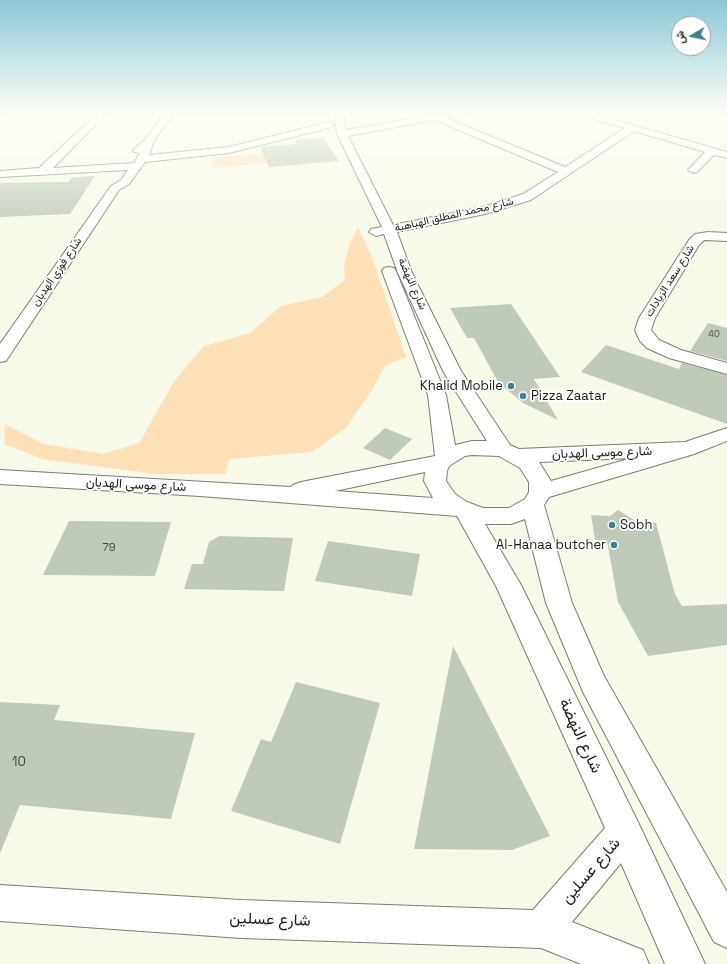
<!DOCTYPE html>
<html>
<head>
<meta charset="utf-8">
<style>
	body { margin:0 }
	#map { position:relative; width:727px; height:964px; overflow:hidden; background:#f7fae9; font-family:"Space Grotesk",Vazirmatn,sans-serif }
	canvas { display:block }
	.north { position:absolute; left:671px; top:16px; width:40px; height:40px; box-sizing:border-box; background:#fff; border:1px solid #a3a4a1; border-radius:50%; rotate:261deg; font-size:11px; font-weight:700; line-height:16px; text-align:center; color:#1a1b15 }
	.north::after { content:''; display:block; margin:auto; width:14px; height:18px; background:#3e8291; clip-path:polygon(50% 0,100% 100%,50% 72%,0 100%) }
</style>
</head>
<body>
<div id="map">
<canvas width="727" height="964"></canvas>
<div class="north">ش</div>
</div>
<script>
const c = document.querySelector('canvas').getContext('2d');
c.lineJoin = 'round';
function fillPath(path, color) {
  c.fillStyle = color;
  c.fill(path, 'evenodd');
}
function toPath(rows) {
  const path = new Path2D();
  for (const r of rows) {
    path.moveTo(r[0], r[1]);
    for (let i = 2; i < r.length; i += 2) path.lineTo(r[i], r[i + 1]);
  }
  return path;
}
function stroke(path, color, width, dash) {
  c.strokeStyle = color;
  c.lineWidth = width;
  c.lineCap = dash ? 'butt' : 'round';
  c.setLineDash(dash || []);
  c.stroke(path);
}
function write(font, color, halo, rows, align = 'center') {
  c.font = font + ' "Space Grotesk",Vazirmatn,sans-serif';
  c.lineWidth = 3.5;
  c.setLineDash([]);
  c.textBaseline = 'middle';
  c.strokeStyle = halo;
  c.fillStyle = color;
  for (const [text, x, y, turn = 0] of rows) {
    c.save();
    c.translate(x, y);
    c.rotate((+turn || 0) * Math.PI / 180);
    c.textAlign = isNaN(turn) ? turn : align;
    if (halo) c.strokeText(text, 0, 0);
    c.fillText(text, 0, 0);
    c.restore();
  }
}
fillPath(toPath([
	[330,147,331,150,288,161,213,168,210,158],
	[358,227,373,260,406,357,385,366,372,390,346,428,312,452,229,459,226,474,155,474,42,459,4,444,5,424,44,444,103,454,139,443,175,380,204,346,250,333,281,306,322,297,345,280,344,265,350,243]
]), '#fee1b7');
fillPath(toPath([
	[319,138,324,139,339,161,269,167,260,147,297,144,295,140],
	[95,176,70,214,0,217,0,183,68,182,73,177],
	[511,304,560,377,534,379,558,420,523,403,498,382,474,338,467,338,450,308],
	[708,323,727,328,727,361,690,351],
	[606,345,679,369,682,363,727,375,727,424,581,372],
	[385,428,412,439,390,460,363,448],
	[618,510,636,521,656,523,675,594,682,606,727,604,727,645,648,656,618,602,607,541,595,540,591,515,610,516],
	[69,521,171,522,155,576,43,575],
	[219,536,293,538,284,591,184,589,192,564,203,564,209,542],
	[328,541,420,554,412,596,315,581],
	[453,646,550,836,512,850,414,849],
	[296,682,380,703,340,844,231,811,261,739,271,742],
	[0,702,60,705,54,720,195,733,171,819,20,805,0,853]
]), '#c0cabb');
const minor = toPath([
	[0,110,8,110,0,116,0,110],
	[101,110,110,110,53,168,134,163,140,153,134,152,133,150,146,139,166,110,332,111,328,114,173,114,154,141,149,155,229,147,329,122,334,125,332,127,229,153,145,162,129,184,119,190,6,361,0,362,0,344,111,186,121,180,128,170,0,177,0,171,39,168,101,110],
	[334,110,342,110,346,130,462,110,480,110,476,113,446,118,565,167,625,128,568,112,567,110,580,110,727,152,727,158,714,155,697,172,693,173,688,170,705,152,634,131,531,200,485,214,397,232,412,273,461,371,510,445,519,449,685,442,727,428,727,441,694,454,549,497,544,505,572,603,604,676,727,892,727,948,714,942,583,692,546,603,525,519,511,524,485,524,521,585,637,820,705,964,665,964,621,863,572,922,643,950,649,964,581,964,541,948,241,938,0,921,0,885,241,900,533,910,605,828,496,586,457,516,200,496,0,484,0,470,291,487,293,485,301,482,435,456,428,395,382,271,384,268,389,267,394,268,396,271,446,395,455,445,472,441,487,441,443,371,398,273,384,234,376,236,369,232,371,229,382,227,337,134,334,110],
	[435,120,558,172,523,194,483,207,393,225,348,136,435,120],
	[472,455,499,456,520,468,529,482,529,492,525,499,509,508,483,508,467,502,455,494,446,481,447,471,449,466,465,456,472,455],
	[632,458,551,481,539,462,632,458],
	[425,472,424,481,433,498,335,491,425,472],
	[715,110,727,110,727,115,716,112,715,110],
	[708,232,727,233,727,241,704,240,699,245,655,318,651,330,659,340,681,350,727,363,727,374,669,358,647,348,640,341,635,330,639,318,689,240,695,234,708,232]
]);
stroke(minor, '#7a7d6e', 2);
fillPath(minor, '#fff');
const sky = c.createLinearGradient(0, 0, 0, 245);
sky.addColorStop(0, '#8bc8d5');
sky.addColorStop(0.45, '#fbfdf5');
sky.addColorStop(1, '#fbfdf500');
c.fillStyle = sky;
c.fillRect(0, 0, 727, 245);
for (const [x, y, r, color] of [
	[511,386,4,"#3e8291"],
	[523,396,4,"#3e8291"],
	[612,525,4,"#3e8291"],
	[614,545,4,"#3e8291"]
]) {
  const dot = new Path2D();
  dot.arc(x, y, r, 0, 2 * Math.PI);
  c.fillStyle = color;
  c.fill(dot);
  stroke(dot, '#fff', 1.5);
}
write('9px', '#44473e', null, [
	["40",714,335]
]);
write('11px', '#1a1b15', '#fff', [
	["شارع محمد المطلق الهباهبة",454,215,-13],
	["شارع فوزي الهدبان",57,272,-56],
	["شارع سعد الزيادات",670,281,-58],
	["شارع النهضة",412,284,66]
]);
write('11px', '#44473e', null, [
	["79",109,548]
]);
write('13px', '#1a1b15', '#fff', [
	["Khalid Mobile",503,386],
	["Pizza Zaatar",531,396,"left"],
	["Sobh",620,525,"left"],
	["Al-Hanaa butcher",606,545]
], 'right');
write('13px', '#1a1b15', '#fff', [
	["شارع موسى الهدبان",602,453,-2],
	["شارع موسى الهدبان",136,485,3]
]);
write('13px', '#44473e', null, [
	["10",19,762]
]);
write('16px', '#1a1b15', '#fff', [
	["شارع النهضة",580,736,65],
	["شارع عسلين",591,871,-49],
	["شارع عسلين",270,920,2]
]);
</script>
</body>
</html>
